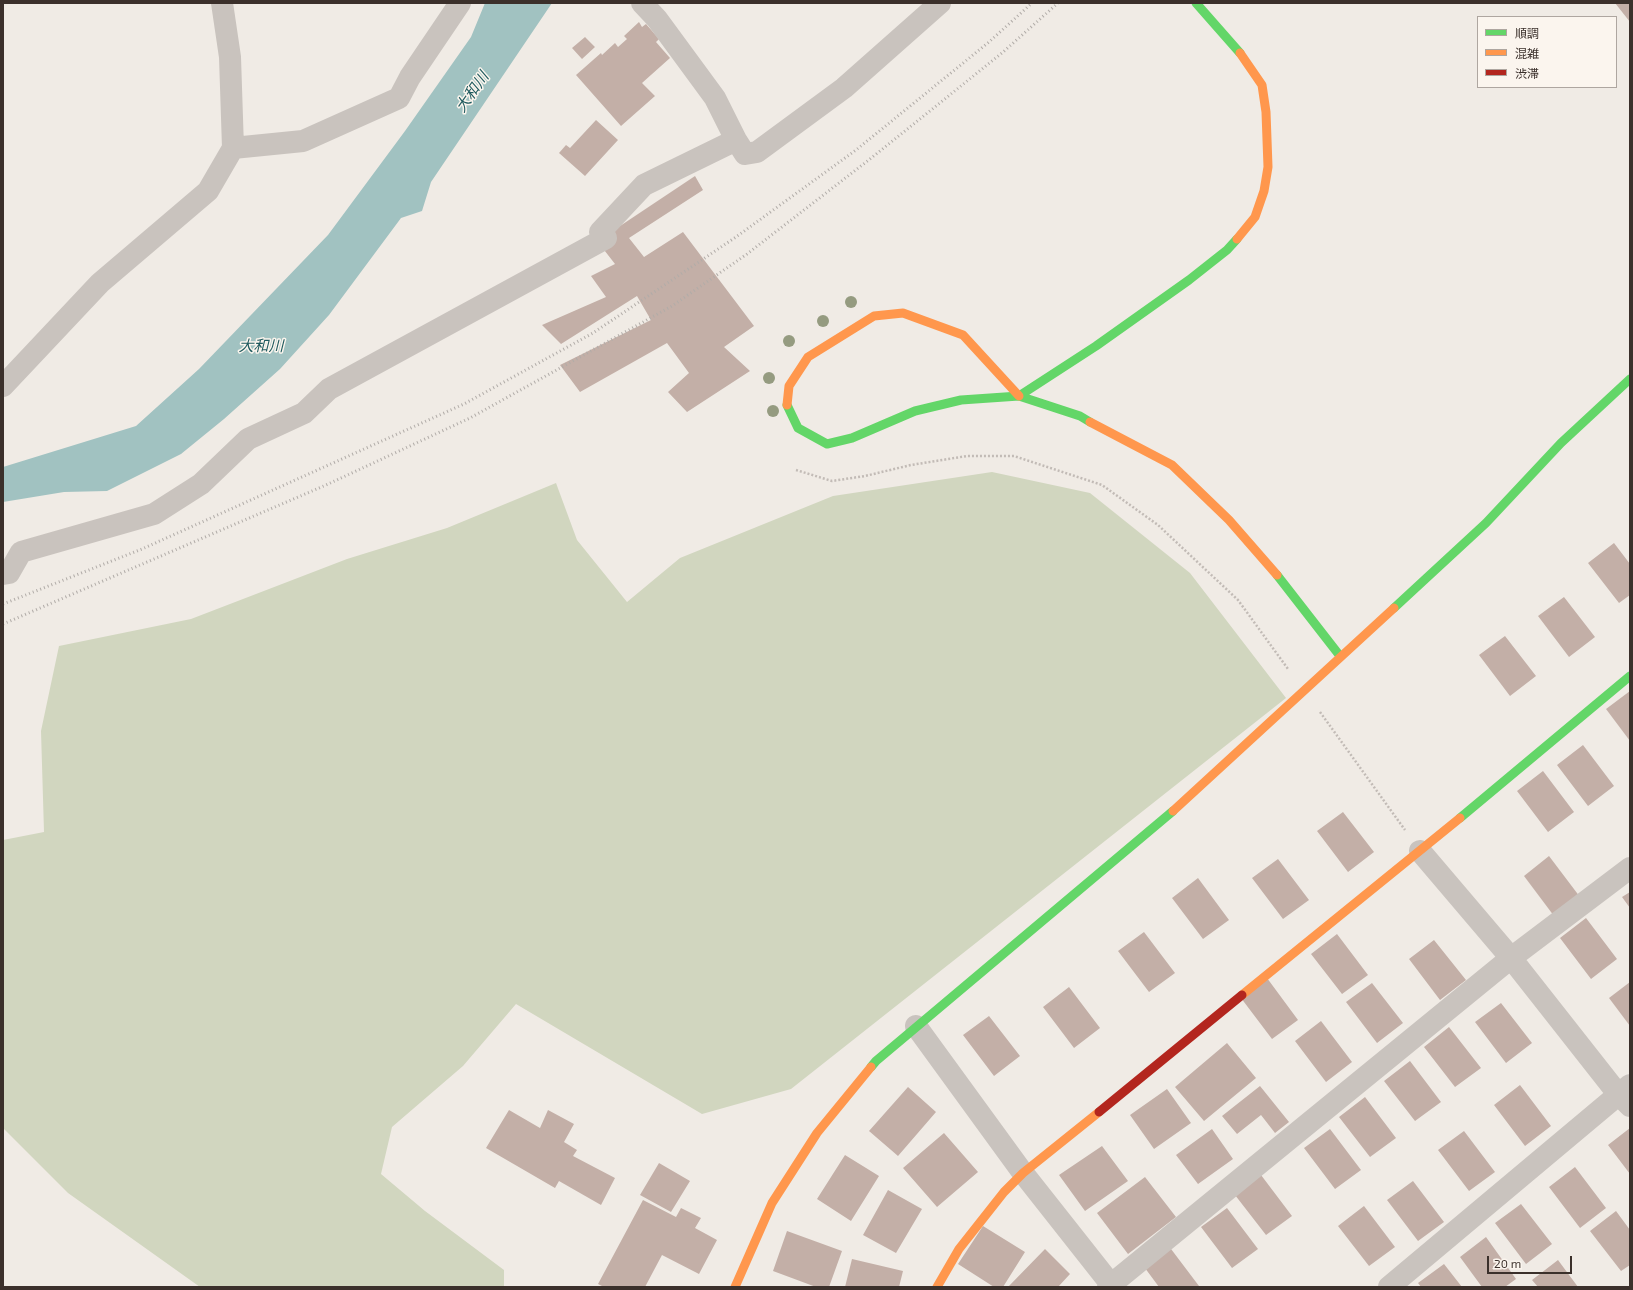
<!DOCTYPE html>
<html>
<head>
<meta charset="utf-8">
<style>
	body { margin:0 }
	#map { position:relative; width:1633px; height:1290px; overflow:hidden; background:#f0ebe5; font-family:"Exo 2","Noto Sans JP",sans-serif }
	canvas { display:block }
	.frame { position:absolute; inset:0; border:4px solid #3b302b; pointer-events:none }
	.legend { position:absolute; left:1477px; top:16px; width:140px; height:72px; box-sizing:border-box; background:#fbf5ee; border:1px solid #aea6a0; margin:0; padding:5px 7px; list-style:none; font-size:12px; color:#3b302b }
	.legend li { display:flex; align-items:center; gap:8px; height:20px }
	.legend b { width:20px; border:1px solid #aea6a0 }
	.scale { position:absolute; left:1487px; top:1256px; width:85px; height:18px; box-sizing:border-box; border:2px solid #3b302b; border-top:0; padding-left:5px; font-size:12px; line-height:14px; white-space:nowrap; color:#3b302b; -webkit-text-stroke:3px #fbf5ee; paint-order:stroke }
</style>
</head>
<body>
<div id="map">
<canvas width="1633" height="1290"></canvas>
<div class="frame"></div>
<ul class="legend">
<li><b style="height:5px;background:#63d668"></b>順調</li>
<li><b style="height:5px;background:#ff974d"></b>混雑</li>
<li><b style="height:5px;background:#b3261e"></b>渋滞</li>
</ul>
<div class="scale">20 m</div>
</div>
<script>
const c = document.querySelector('canvas').getContext('2d');
c.lineJoin = 'round';
function fillPath(path, color) {
  c.fillStyle = color;
  c.fill(path, 'evenodd');
}
function toPath(rows) {
  const path = new Path2D();
  for (const r of rows) {
    path.moveTo(r[0], r[1]);
    for (let i = 2; i < r.length; i += 2) path.lineTo(r[i], r[i + 1]);
  }
  return path;
}
function stroke(path, color, width, dash) {
  c.strokeStyle = color;
  c.lineWidth = width;
  c.lineCap = dash ? 'butt' : 'round';
  c.setLineDash(dash || []);
  c.stroke(path);
}
function write(font, color, halo, rows, align = 'center') {
  c.font = font + ' "Exo 2","Noto Sans JP",sans-serif';
  c.lineWidth = 3;
  c.setLineDash([]);
  c.textBaseline = 'middle';
  c.strokeStyle = halo;
  c.fillStyle = color;
  for (const [text, x, y, turn = 0] of rows) {
    c.save();
    c.translate(x, y);
    c.rotate((+turn || 0) * Math.PI / 180);
    c.textAlign = isNaN(turn) ? turn : align;
    if (halo) c.strokeText(text, 0, 0);
    c.fillText(text, 0, 0);
    c.restore();
  }
}
fillPath(toPath([
	[992,472,1090,493,1190,573,1286,698,791,1089,702,1114,516,1004,463,1066,392,1127,381,1174,425,1211,504,1270,504,1287,200,1287,68,1193,3,1128,3,840,44,832,41,731,59,646,191,619,347,559,447,528,556,483,577,540,627,602,680,558,833,496]
]), '#d1d6bf');
fillPath(toPath([
	[485,3,552,3,431,182,422,211,401,218,329,315,280,369,224,419,181,454,107,491,64,492,3,502,3,467,136,426,199,369,328,235,405,131,471,37]
]), '#a1c2c1');
fillPath(toPath([
	[1615,3,1630,3,1630,22],
	[639,22,642,27,646,24,659,39,656,42,670,58,642,83,655,96,621,126,576,75,601,53,602,55,615,43,618,47,627,39,624,36],
	[585,37,595,47,582,59,572,48],
	[596,120,618,140,585,176,559,153,566,145,570,148],
	[695,176,703,190,629,238,644,257,683,232,754,326,724,347,750,371,687,412,668,392,689,373,667,343,580,392,560,365,651,320,637,296,561,344,542,325,606,297,591,276,615,264,601,246,608,234],
	[1614,543,1630,564,1630,595,1619,603,1588,563],
	[1564,597,1595,637,1569,657,1538,616],
	[1505,636,1536,676,1510,696,1479,655],
	[1630,691,1630,741,1606,709],
	[1583,745,1614,786,1588,806,1557,765],
	[1543,771,1574,812,1548,832,1517,791],
	[1343,812,1374,852,1348,872,1317,831],
	[1549,856,1580,897,1554,916,1524,876],
	[1278,859,1309,900,1283,919,1252,878],
	[1198,878,1229,920,1203,939,1172,898],
	[1630,892,1630,908,1622,897],
	[1586,918,1617,959,1591,979,1560,938],
	[1144,932,1175,973,1149,992,1118,951],
	[1337,934,1368,975,1342,994,1311,954],
	[1434,940,1466,980,1440,1000,1409,959],
	[1267,978,1298,1020,1272,1039,1241,998],
	[1630,982,1630,1026,1609,998],
	[1372,983,1403,1023,1377,1043,1346,1002],
	[1069,987,1100,1028,1074,1048,1043,1007],
	[1501,1003,1532,1043,1506,1063,1475,1022],
	[989,1016,1020,1056,994,1076,963,1035],
	[1321,1021,1352,1062,1326,1082,1295,1041],
	[1449,1027,1481,1068,1455,1087,1424,1047],
	[1227,1043,1256,1078,1204,1121,1175,1087],
	[1410,1061,1441,1102,1415,1121,1384,1081],
	[1520,1085,1551,1126,1525,1146,1494,1105],
	[1260,1086,1289,1122,1275,1133,1261,1115,1237,1134,1222,1116],
	[908,1087,936,1112,898,1156,869,1131],
	[1167,1089,1191,1123,1154,1149,1130,1115],
	[1365,1097,1396,1138,1370,1157,1339,1117],
	[509,1110,540,1128,548,1110,574,1124,564,1142,577,1150,573,1156,615,1178,601,1205,559,1181,555,1188,486,1148],
	[1630,1128,1630,1174,1608,1145],
	[1212,1129,1233,1159,1198,1184,1176,1155],
	[1330,1129,1361,1170,1335,1189,1304,1148],
	[1464,1131,1495,1172,1469,1191,1438,1150],
	[944,1133,978,1172,937,1207,903,1168],
	[1102,1146,1128,1181,1085,1211,1059,1175],
	[845,1155,879,1176,851,1221,817,1199],
	[659,1163,690,1181,671,1212,640,1195],
	[1575,1167,1606,1208,1580,1228,1549,1187],
	[1261,1175,1292,1216,1266,1235,1235,1195],
	[1145,1177,1176,1217,1128,1254,1097,1213],
	[1413,1181,1444,1222,1418,1241,1387,1200],
	[888,1190,922,1209,896,1253,863,1235],
	[643,1200,676,1217,681,1208,701,1218,695,1228,717,1240,699,1274,662,1255,645,1287,604,1287,598,1284],
	[1521,1204,1552,1244,1526,1264,1495,1223],
	[1364,1206,1395,1247,1369,1266,1338,1226],
	[1227,1208,1258,1249,1232,1268,1201,1227],
	[1616,1211,1630,1230,1630,1265,1621,1271,1590,1231],
	[983,1226,1025,1252,1003,1287,994,1287,958,1264],
	[787,1231,842,1251,829,1287,816,1287,773,1271],
	[1486,1237,1516,1279,1505,1287,1482,1287,1460,1257],
	[1168,1245,1199,1286,1197,1287,1159,1287,1142,1264],
	[1045,1249,1070,1274,1058,1287,1008,1287],
	[852,1259,903,1271,899,1287,845,1287],
	[1558,1260,1578,1287,1538,1287,1532,1280],
	[1444,1264,1462,1287,1421,1287,1418,1283]
]), '#c3afa7');
stroke(toPath([
	[796,470,832,481,865,476,911,465,967,456,1014,456,1102,485,1158,525,1238,600,1288,669],
	[1320,712,1405,830]
]), '#c2bbb6', 2.5, [2, 2]);
stroke(toPath([
	[642,3,657,19,715,98,736,140,745,154,757,152,844,88,940,3],
	[233,148,303,141,399,98,410,77,460,3],
	[3,386,100,283,208,191,233,148,230,57,222,3],
	[3,574,9,573,21,552,154,514,201,484,248,439,304,413,329,389,606,238,600,232,644,185,736,140],
	[1420,851,1511,958,1618,1094,1630,1106],
	[916,1026,1023,1173,1113,1287],
	[1108,1287,1511,958,1630,868],
	[1389,1287,1630,1085]
]), '#c9c3be', 22);
stroke(toPath([
	[1196,3,1240,53],
	[1019,396,1096,346,1189,280,1227,250,1237,239],
	[787,405,798,428,827,444,852,438,915,411,961,400,1019,396,1080,416,1090,422],
	[1277,575,1340,656],
	[1394,608,1486,523,1561,443,1630,379],
	[1460,818,1630,676],
	[871,1067,876,1061,1173,811]
]), '#63d668', 9);
stroke(toPath([
	[1237,239,1255,217,1264,191,1268,167,1266,112,1262,85,1240,53],
	[787,405,789,386,808,357,874,316,903,313,963,335,1019,396],
	[1090,422,1172,465,1229,520,1277,575],
	[1173,811,1394,608],
	[1242,995,1460,818],
	[735,1287,772,1203,817,1133,871,1067],
	[937,1287,959,1249,1004,1192,1023,1173,1099,1112]
]), '#ff974d', 9);
stroke(toPath([
	[1099,1112,1242,995]
]), '#b3261e', 9);
stroke(toPath([
	[3,604,142,549,464,404,593,333,736,237,856,150,989,42,1032,3],
	[3,624,326,485,470,418,672,306,747,254,870,159,1002,53,1058,3]
]), '#b1aca8', 3, [1, 3]);
c.fillStyle = '#959b80';
for (const [x, y] of [
	[851,302],
	[823,321],
	[789,341],
	[769,378],
	[773,411]
]) {
  c.beginPath();
  c.arc(x, y, 6, 0, 2 * Math.PI);
  c.fill();
}
write('italic 15px', '#1f5a5e', '#fbf5ee', [
	["大和川",472,92,-55],
	["大和川",261,346]
]);
</script>
</body>
</html>
